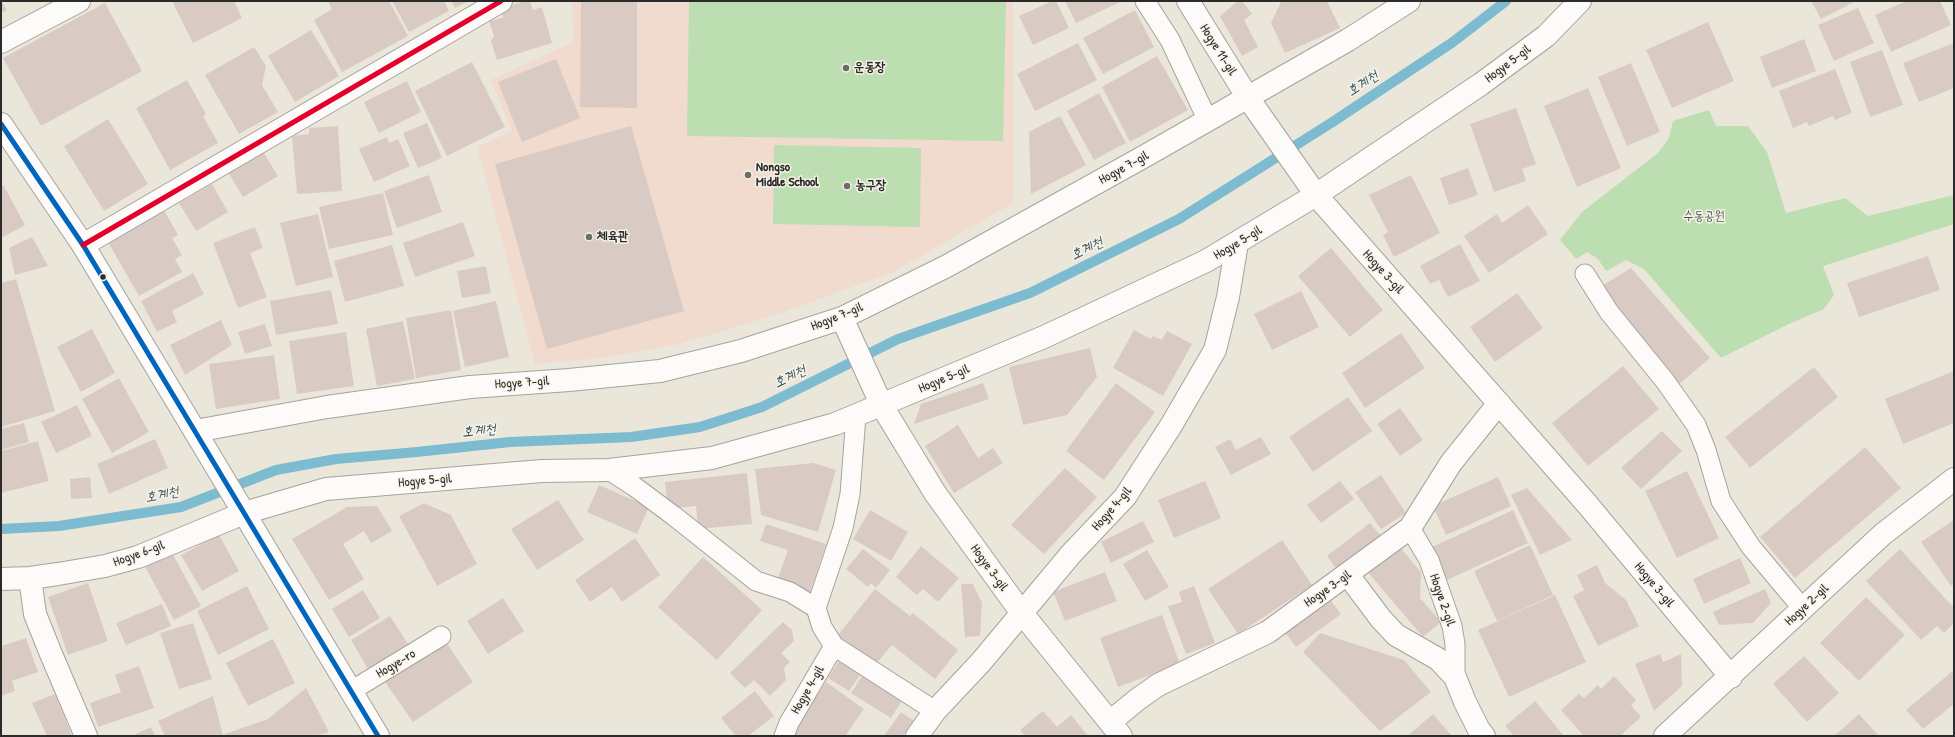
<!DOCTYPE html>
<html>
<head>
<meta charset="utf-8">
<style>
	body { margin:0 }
	#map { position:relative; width:1955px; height:737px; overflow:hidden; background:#ebe6da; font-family:"Patrick Hand",sans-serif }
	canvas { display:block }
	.frame { position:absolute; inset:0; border:2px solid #2b2b2b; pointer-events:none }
</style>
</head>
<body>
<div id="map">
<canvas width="1955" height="737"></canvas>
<div class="frame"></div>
</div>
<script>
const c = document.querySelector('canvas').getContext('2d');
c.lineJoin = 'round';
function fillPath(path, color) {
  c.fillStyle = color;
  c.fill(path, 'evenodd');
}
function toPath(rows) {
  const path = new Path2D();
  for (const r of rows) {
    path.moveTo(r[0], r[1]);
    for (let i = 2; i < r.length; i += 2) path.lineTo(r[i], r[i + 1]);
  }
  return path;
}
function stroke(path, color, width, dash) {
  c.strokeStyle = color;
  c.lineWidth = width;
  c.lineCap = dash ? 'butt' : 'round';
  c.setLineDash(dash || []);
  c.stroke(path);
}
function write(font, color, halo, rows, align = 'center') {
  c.font = font + ' "Patrick Hand","Poor Story",sans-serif';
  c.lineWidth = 3;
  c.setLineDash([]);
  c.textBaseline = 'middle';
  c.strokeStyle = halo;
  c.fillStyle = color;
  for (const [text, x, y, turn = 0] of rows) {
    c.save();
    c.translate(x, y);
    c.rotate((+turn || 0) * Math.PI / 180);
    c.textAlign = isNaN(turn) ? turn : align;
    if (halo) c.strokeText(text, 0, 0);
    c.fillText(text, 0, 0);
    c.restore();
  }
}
fillPath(toPath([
	[572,1,1013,1,1013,203,893,272,781,313,680,344,602,358,535,364,477,147,512,131,491,80,573,42]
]), '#f1dace');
fillPath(toPath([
	[689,1,1006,1,1003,141,687,136],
	[1709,110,1716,126,1748,126,1767,152,1786,213,1845,198,1868,216,1954,195,1954,224,1823,266,1834,295,1824,309,1791,323,1721,358,1644,269,1626,260,1606,271,1598,259,1587,252,1576,259,1560,240,1582,212,1658,153,1669,138,1673,121],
	[774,145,921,148,920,227,773,224]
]), '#bcdeb1');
stroke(toPath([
	[1,529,59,526,181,507,276,470,336,459,417,452,510,442,631,437,700,427,762,407,898,339,1030,293,1179,219,1331,123,1453,42,1506,1]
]), '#7cbbd0', 10);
fillPath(toPath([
	[1,1,7,10,1,13],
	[172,1,234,1,242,18,193,43],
	[328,1,389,1,408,36,342,72,314,20,332,9],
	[392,1,444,1,449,11,409,32],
	[451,1,469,1,455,8],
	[525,1,530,1,533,10,542,7,552,43,497,60,491,41,494,36,489,21,503,18,501,8],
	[581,1,637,1,637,108,580,107],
	[1052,1,1056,1,1069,28,1033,45,1019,16],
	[1065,1,1122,1,1076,23],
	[1238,1,1242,1,1252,14,1244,20,1258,47,1242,56,1220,16],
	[1284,1,1327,1,1340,28,1285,53,1271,23,1281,2],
	[1811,1,1856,1,1821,19],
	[1906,1,1940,1,1951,25,1891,52,1875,15],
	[105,3,142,71,41,126,3,58],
	[1858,8,1874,43,1834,61,1818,25],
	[1135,10,1154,47,1103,74,1083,38],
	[1708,22,1734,81,1672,108,1646,50],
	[311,30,339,76,295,102,268,56],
	[1804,39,1816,71,1772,88,1760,57],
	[1078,43,1097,80,1035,111,1017,74],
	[1954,43,1954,88,1919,102,1903,63],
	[254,47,266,66,262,85,278,112,239,134,205,75],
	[1882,50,1903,105,1870,117,1850,62],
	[1157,56,1188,110,1130,142,1102,87],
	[556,59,580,118,522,142,498,82],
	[472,62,505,127,447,156,415,91],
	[1631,63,1660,132,1627,146,1598,77],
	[1835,69,1852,113,1835,120,1833,116,1809,126,1807,122,1793,128,1779,91],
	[187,80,206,114,203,116,218,143,170,170,136,108],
	[407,81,421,112,379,133,364,102],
	[1588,88,1621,168,1577,187,1544,106],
	[1099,93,1126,143,1094,160,1067,111],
	[1516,108,1536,164,1522,169,1526,181,1494,192,1470,124],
	[1060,116,1086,165,1031,194,1029,132],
	[108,119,148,184,104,211,64,146],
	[427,123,442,158,418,168,403,133],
	[338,126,342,191,297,194,292,136,309,134,309,128],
	[631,126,684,311,547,349,495,164],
	[387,137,389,143,398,139,410,166,374,182,359,149],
	[262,150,278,176,243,197,227,170],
	[1468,168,1478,195,1449,205,1440,178],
	[429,175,442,212,397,228,384,191],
	[1411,175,1440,233,1394,257,1383,235,1388,232,1369,195],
	[212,184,228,212,196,231,179,203],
	[1,185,4,186,25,225,1,238],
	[383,193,393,235,329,249,319,207],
	[1528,205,1548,234,1489,273,1464,236,1497,214,1502,223],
	[164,210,178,235,172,238,182,255,175,259,182,272,139,296,108,242],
	[318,214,333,277,296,286,280,223],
	[463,222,475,256,415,277,403,243],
	[255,227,263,248,250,253,267,297,238,308,213,243],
	[32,237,48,266,15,275,9,248],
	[1460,244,1480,281,1448,297,1439,280,1430,284,1420,266],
	[392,245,404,286,345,302,334,261],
	[1331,248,1383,310,1350,337,1298,276],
	[1928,256,1940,290,1859,317,1847,283],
	[486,266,491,293,462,298,457,271],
	[1631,268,1710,358,1679,384,1600,287],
	[193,273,204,294,172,311,177,322,157,332,141,301],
	[16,279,55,411,1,427,1,283],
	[331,290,338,324,276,335,270,301],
	[1301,291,1319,327,1272,350,1254,314],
	[1517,293,1543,328,1495,362,1470,327],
	[496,301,509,357,465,367,453,311],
	[451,310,461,370,416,378,406,318],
	[221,320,232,345,185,375,170,345],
	[403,321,415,379,377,386,366,329],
	[265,324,272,346,245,354,238,332],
	[92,329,115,373,81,392,57,347],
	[1134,330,1151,339,1153,336,1162,340,1167,331,1192,344,1163,396,1113,368],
	[346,332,354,386,297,394,289,341],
	[1401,333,1425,368,1365,408,1342,373],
	[1090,348,1097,377,1067,415,1023,425,1009,367],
	[274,355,280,399,216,409,209,364],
	[1623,366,1659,409,1588,466,1552,423],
	[1814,367,1838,397,1750,468,1725,437],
	[1954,371,1954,423,1903,444,1885,399],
	[119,378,149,432,112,453,82,399],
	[983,383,989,399,914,424,921,404],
	[1116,383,1155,412,1104,480,1066,451],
	[1348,397,1372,431,1313,472,1289,437],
	[77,405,92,436,56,453,41,422],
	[1400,408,1423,440,1400,456,1377,424],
	[24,423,29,442,1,450,1,429],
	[958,425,978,458,993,448,1003,463,954,493,925,446],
	[1662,431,1682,451,1641,489,1621,468],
	[1261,437,1271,454,1231,475,1215,447,1230,439,1236,450],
	[155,439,168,468,109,494,97,464],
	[38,441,49,481,1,493,1,451],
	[1865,447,1901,488,1795,578,1760,537],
	[813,463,836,470,818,532,761,515,755,469],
	[1065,468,1097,497,1044,554,1011,525],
	[1687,471,1719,538,1677,558,1645,491],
	[747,473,752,524,698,529,696,506,668,509,665,482],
	[1381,475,1406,513,1381,529,1355,492],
	[90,477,92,498,71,499,70,479],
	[1498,477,1511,506,1446,535,1433,506],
	[1205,481,1221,518,1174,538,1158,500],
	[1340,481,1354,499,1321,523,1307,505],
	[599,485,649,507,637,534,587,512],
	[1527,488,1572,540,1540,555,1511,495],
	[558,500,584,540,537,570,511,529],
	[424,503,451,515,477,564,437,586,399,516],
	[377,506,392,531,371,543,364,531,343,544,364,579,329,600,292,539,347,507],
	[870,510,908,532,891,561,853,539],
	[1513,510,1528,543,1447,580,1432,547],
	[1954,520,1954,584,1951,586,1921,542],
	[1143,521,1154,542,1111,563,1101,542],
	[1370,523,1382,537,1338,571,1327,556],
	[766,524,826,544,810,592,777,581,788,550,760,541],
	[219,535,239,571,202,591,181,555],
	[635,538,660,575,622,602,612,587,590,602,575,580],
	[1282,540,1312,585,1238,634,1208,589],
	[1397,544,1421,572,1420,598,1441,622,1423,637,1366,570],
	[1530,545,1553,595,1497,621,1474,571],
	[921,546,959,578,938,602,923,589,917,595,896,577],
	[863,549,890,570,876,588,871,583,868,587,846,569],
	[1900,549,1954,608,1954,623,1944,633,1937,626,1921,640,1866,581],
	[1147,550,1169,587,1145,601,1123,564],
	[171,551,201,606,174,620,144,565],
	[703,557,762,610,717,660,658,607],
	[1740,558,1751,583,1704,604,1693,579],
	[1597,565,1605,583,1626,600,1639,626,1598,646,1573,596,1584,590,1577,575],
	[1105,572,1117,601,1065,621,1053,592],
	[88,583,108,641,68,655,48,597],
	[961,584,973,584,982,603,980,636,965,637],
	[247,586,269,629,218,655,197,611],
	[1194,586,1215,643,1186,654,1168,606,1182,602,1179,592],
	[875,589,910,616,913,613,958,650,935,679,892,645,875,665,838,635],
	[1765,589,1771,603,1753,623,1719,625,1713,612],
	[363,590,380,618,349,637,332,609],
	[1555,595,1586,662,1509,697,1478,630],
	[1866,597,1905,635,1859,681,1820,643],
	[503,598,524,631,488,654,467,621],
	[1329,598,1341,614,1296,647,1284,631],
	[162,604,171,626,126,645,116,623],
	[1162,615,1180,664,1118,687,1100,638],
	[390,616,408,644,368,669,351,640],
	[783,622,792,630,794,641,781,653,790,662,784,668,786,680,770,696,754,680,745,688,730,673],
	[193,623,212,679,179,689,160,633],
	[1320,633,1404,660,1431,692,1380,731,1303,652],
	[26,638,38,672,12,681,15,691,1,696,1,646],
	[273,639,295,683,248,706,226,663],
	[446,642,473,682,413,722,385,682],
	[1660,654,1663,662,1681,654,1682,686,1654,711,1635,664],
	[1804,656,1839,693,1807,722,1773,684],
	[841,658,862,672,849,691,828,678],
	[139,666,154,708,98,727,90,703,121,692,115,675],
	[1954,670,1954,704,1923,729,1906,710],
	[864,673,904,697,891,718,851,693],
	[1614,676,1636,700,1631,705,1641,717,1620,736,1584,736,1561,710,1579,694,1584,698,1598,685,1601,689],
	[826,682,864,709,845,736,791,736,789,734],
	[306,688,329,732,315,736,226,736,225,734,268,719],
	[755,691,774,716,748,736,736,736,721,718],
	[55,694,72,736,47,736,32,703],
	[213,696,223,736,165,736,158,721],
	[1535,701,1564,736,1514,736,1505,726],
	[1043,711,1057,727,1071,715,1088,736,1025,736,1020,730],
	[901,712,914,721,903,736,884,736],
	[1433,714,1452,736,1407,736],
	[1859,714,1879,736,1834,736],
	[151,727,155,736,132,736]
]), '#d9cbc4');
const service = toPath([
	[1145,1,1170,40,1208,121],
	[1585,274,1609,312,1665,381,1696,425,1706,450,1721,501,1751,547,1803,609],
	[856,416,850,494,843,528,816,608,822,627,834,646,935,711],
	[609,470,635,487,674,516,756,581,790,592,816,608],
	[1410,528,1429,560,1452,626,1455,644,1455,677],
	[351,691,441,636],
	[784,736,789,723,834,646]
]);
const minor = toPath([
	[1188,1,1248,98,1316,195,1587,504,1731,677],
	[1,42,79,1],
	[83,245,501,1],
	[842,318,882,406,935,493,1021,612,1121,736],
	[195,431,327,407,470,387,569,380,660,371,741,351,842,318,947,266,1145,156,1348,40,1409,1],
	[1348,575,1381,619,1396,635,1438,659,1455,677,1465,702,1479,730,1484,736],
	[30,578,35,614,51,654,86,736],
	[1,579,30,578,58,574,105,566,138,557,244,513,326,489,542,471,609,470,712,458,835,424,1044,337,1206,261,1316,195,1481,84,1546,36,1580,1],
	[1110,722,1138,699,1158,685,1268,632,1410,528,1451,463,1499,403],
	[917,736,935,711,981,662,1071,554,1125,497,1172,424,1215,350,1228,297,1237,243],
	[1665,736,1883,534,1954,479]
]);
const tertiary = toPath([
	[1,124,83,245,378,736]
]);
stroke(service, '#a6a39c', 21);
stroke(minor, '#a6a39c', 24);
stroke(tertiary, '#a6a39c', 24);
stroke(service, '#fcfbf9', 19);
stroke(minor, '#fcfbf9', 22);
stroke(tertiary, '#fcfbf9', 22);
stroke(toPath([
	[1,124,83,245,378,736]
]), '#0065bd', 5);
stroke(toPath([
	[83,245,501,1]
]), '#e4002b', 5);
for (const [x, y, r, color] of [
	[846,68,4,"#6e6c68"],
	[748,175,4,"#6e6c68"],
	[847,186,4,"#6e6c68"],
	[589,237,4,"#6e6c68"],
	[103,277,3.5,"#2b2b2b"]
]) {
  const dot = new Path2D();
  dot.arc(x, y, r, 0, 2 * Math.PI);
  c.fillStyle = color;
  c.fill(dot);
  stroke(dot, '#f7f3e8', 1.5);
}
write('13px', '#2b2b2b', '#f7f3e8', [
	["Hogye 11-gil",1218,50,58],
	["Hogye 5-gil",1508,64,-37],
	["Hogye 7-gil",1124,168,-29],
	["Hogye 5-gil",1238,243,-31],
	["Hogye 3-gil",1383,272,48],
	["Hogye 7-gil",837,317,-22],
	["Hogye 5-gil",944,379,-23],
	["Hogye 7-gil",522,383,-4],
	["Hogye 5-gil",425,481,-5],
	["Hogye 4-gil",1112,509,-49],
	["Hogye 6-gil",139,554,-20],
	["Hogye 3-gil",989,568,54],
	["Hogye 3-gil",1654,585,50],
	["Hogye 3-gil",1328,589,-35],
	["Hogye 2-gil",1442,600,71],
	["Hogye 2-gil",1807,605,-43],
	["Hogye-ro",396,664,-31],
	["Hogye 4-gil",808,690,-60]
]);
write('bold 13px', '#2b2b2b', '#f7f3e8', [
	["운동장",854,68],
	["Nongso",756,168],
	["Middle School",756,183],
	["농구장",855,186],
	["체육관",597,237]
], 'left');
write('13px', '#465644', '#f7f3e8', [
	["수동공원",1704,217]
]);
write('italic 14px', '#375763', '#f7f3e8', [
	["호계천",1363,84,-33],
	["호계천",1087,249,-26],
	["호계천",790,377,-26],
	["호계천",479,431,-6],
	["호계천",162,495,-11]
]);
</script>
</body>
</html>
